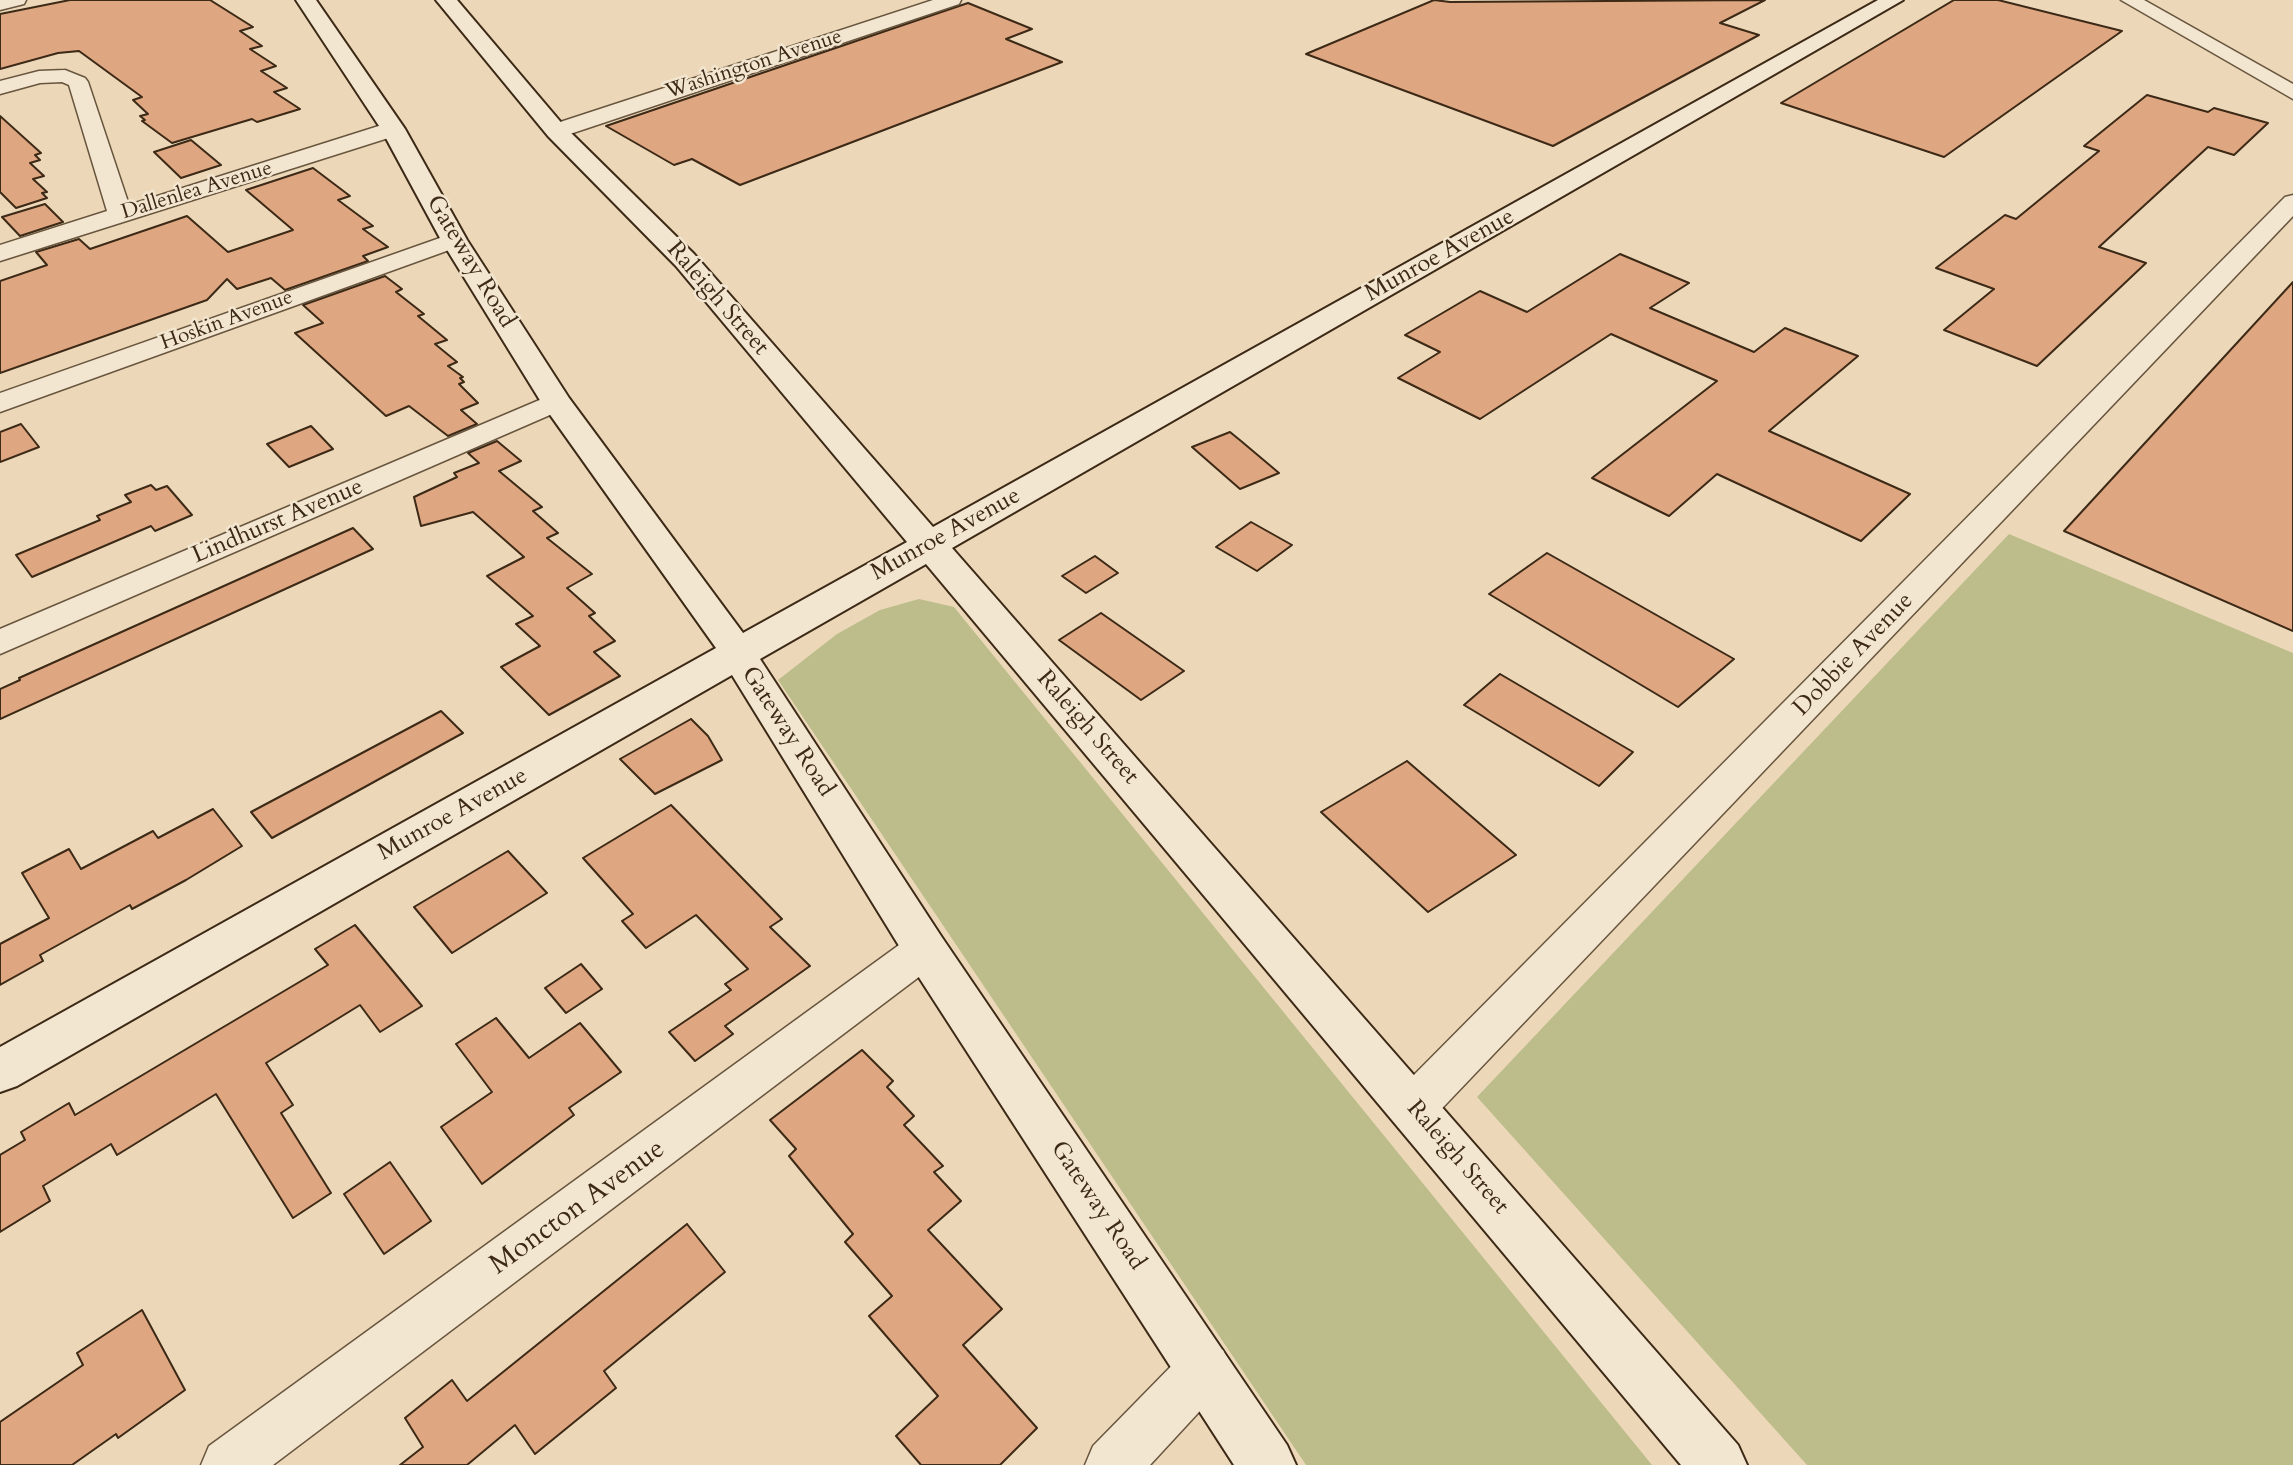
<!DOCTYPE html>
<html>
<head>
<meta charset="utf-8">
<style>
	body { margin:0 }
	canvas { display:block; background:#ecd8b8 }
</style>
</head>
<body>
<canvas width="2293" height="1465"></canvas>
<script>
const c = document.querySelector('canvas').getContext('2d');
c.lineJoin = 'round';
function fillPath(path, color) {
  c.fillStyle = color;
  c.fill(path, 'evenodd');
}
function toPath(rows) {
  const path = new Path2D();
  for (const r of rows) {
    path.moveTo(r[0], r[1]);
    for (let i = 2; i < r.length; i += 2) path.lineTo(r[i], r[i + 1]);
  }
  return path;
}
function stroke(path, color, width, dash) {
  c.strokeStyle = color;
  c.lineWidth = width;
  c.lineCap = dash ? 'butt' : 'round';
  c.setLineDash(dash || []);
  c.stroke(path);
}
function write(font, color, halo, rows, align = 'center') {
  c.font = font + ' Cardo,serif';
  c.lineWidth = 5;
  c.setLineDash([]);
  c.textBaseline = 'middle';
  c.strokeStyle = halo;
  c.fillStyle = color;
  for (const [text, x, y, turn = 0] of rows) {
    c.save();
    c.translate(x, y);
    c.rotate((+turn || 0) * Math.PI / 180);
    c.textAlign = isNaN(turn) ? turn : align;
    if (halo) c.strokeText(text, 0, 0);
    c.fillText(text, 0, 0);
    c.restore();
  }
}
fillPath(toPath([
	[2009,534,2293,653,2293,1465,1807,1465,1477,1097],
	[919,599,954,607,1652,1465,1306,1465,778,680,837,634,880,610]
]), '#bdbd8b');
const building = toPath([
	[70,0,210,0,253,27,240,31,262,46,250,49,276,66,261,71,287,88,274,92,300,109,257,122,252,119,172,143,142,121,145,120,140,116,148,114,133,100,142,97,79,51,58,53,0,69,0,14,70,0],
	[1434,0,1450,2,1765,0,1720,23,1759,35,1553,146,1306,54,1434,0],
	[1954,0,1998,0,2122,31,1944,157,1781,103,1954,0],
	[968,3,1032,29,1006,39,1062,62,740,185,692,159,674,165,606,126,968,3],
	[2147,95,2208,112,2214,108,2268,123,2234,155,2208,147,2099,247,2146,263,2037,366,1944,330,1994,289,1936,268,2005,215,2016,219,2099,151,2084,146,2147,95],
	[0,116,41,153,35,155,40,160,30,163,44,176,33,179,47,192,42,193,47,198,16,208,0,192,0,116],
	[191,140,221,165,181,178,154,152,191,140],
	[313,168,350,196,338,200,373,226,363,229,388,247,363,256,368,261,285,290,271,278,237,289,227,279,207,300,0,373,0,281,47,265,36,252,79,239,90,249,187,216,228,252,293,230,246,190,313,168],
	[45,204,63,222,20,236,2,217,45,204],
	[1620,254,1689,283,1650,308,1754,352,1785,328,1858,356,1769,431,1910,494,1861,541,1717,474,1669,516,1592,478,1717,381,1611,334,1480,419,1398,378,1440,352,1405,335,1480,291,1527,312,1620,254],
	[385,276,402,289,396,292,424,314,418,316,447,340,435,344,457,362,448,366,463,377,460,378,464,382,459,384,478,403,461,410,477,424,448,436,409,406,386,416,295,333,323,323,303,305,385,276],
	[2293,282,2293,631,2064,531,2293,282],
	[21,424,39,447,0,462,0,432,21,424],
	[311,426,333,449,289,467,267,444,311,426],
	[1230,432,1241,441,1279,473,1240,489,1192,447,1230,432],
	[497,441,521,461,499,471,542,507,533,511,558,533,547,538,592,574,567,588,595,613,589,616,615,641,594,652,620,676,549,715,501,667,540,646,516,624,533,616,487,576,524,557,473,512,421,526,414,497,457,477,454,473,479,463,468,453,497,441],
	[151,485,156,490,167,486,192,515,155,531,151,526,32,577,16,555,100,520,97,516,131,502,125,495,151,485],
	[1251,522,1292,545,1257,571,1216,547,1251,522],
	[353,528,373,549,0,719,0,689,20,680,19,678,353,528],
	[1547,553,1734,659,1678,707,1489,594,1547,553],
	[1095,556,1118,573,1086,593,1062,576,1095,556],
	[1101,613,1184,671,1141,700,1059,640,1101,613],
	[1500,674,1633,752,1599,786,1464,705,1500,674],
	[441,711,463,733,272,838,251,812,441,711],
	[691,719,708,736,722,760,655,794,620,759,691,719],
	[1407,761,1516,855,1428,912,1321,812,1407,761],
	[671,805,782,919,770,927,810,966,725,1026,733,1034,695,1061,669,1032,731,990,725,984,748,969,696,915,646,948,622,921,633,914,583,858,671,805],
	[213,809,242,846,186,880,132,909,130,905,40,955,43,961,0,985,0,944,49,918,22,873,69,849,81,869,153,831,158,838,213,809],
	[508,851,547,893,452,953,414,907,508,851],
	[355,925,422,1006,380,1032,360,1005,266,1063,293,1105,281,1113,331,1193,293,1218,216,1094,117,1155,111,1144,43,1186,50,1201,0,1232,0,1155,25,1140,21,1132,69,1103,75,1115,328,965,315,949,355,925],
	[581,964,602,989,566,1013,545,988,581,964],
	[496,1018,529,1058,580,1023,621,1072,569,1108,574,1115,482,1184,441,1127,492,1092,456,1044,496,1018],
	[862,1050,893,1081,887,1087,914,1116,904,1125,943,1166,934,1172,961,1201,928,1230,1002,1309,963,1345,1037,1428,1000,1465,921,1465,896,1436,938,1396,869,1316,892,1296,845,1242,853,1234,789,1156,796,1149,770,1120,862,1050],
	[390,1162,431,1221,384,1254,344,1194,390,1162],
	[687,1224,725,1272,604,1371,616,1388,535,1454,515,1425,467,1465,400,1465,423,1447,405,1418,452,1380,467,1401,687,1224],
	[142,1310,185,1390,118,1438,116,1434,72,1465,0,1465,0,1422,83,1365,77,1353,142,1310]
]);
fillPath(building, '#dea681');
stroke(building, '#3c2916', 2);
const street = toPath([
	[0,0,26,0,24,4,0,10,0,0],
	[933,0,961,0,959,4,564,136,556,138,545,131,548,126,933,0],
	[2121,0,2144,0,2293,84,2293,99,2121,0],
	[65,70,85,78,88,82,129,205,385,124,401,124,404,129,401,134,0,261,0,245,107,211,69,85,62,82,40,83,0,94,0,81,39,71,65,70],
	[2293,195,2293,216,1429,1122,1413,1128,1397,1122,1390,1107,1397,1092,2285,197,2293,195],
	[454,233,463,235,466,240,463,245,0,412,0,393,454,233],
	[556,393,566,396,570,402,566,408,0,654,0,629,556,393],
	[925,932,940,937,946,949,940,961,273,1465,201,1465,209,1446,910,937,925,932],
	[1205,1342,1223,1350,1231,1368,1223,1386,1150,1465,1085,1465,1093,1446,1187,1350,1205,1342]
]);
const secondary = toPath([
	[296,0,316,0,405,129,467,240,569,398,743,633,907,542,676,266,548,136,436,0,457,0,564,126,694,254,933,527,1878,0,1903,0,952,548,1738,1445,1747,1465,1681,1465,926,564,760,659,941,936,1287,1445,1296,1465,1234,1465,909,962,732,675,17,1086,0,1092,0,1047,716,648,541,402,441,240,381,129,296,0]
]);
stroke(street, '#68553e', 3);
stroke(secondary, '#3c2916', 4);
fillPath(street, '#f3e6d1');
fillPath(secondary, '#f3e6d1');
write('21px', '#3c2916', '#f3e6d1', [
	["Washington Avenue",754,65,-18],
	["Dallenlea Avenue",197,191,-17],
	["Hoskin Avenue",227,321,-20]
]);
write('24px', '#3c2916', '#f3e6d1', [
	["Munroe Avenue",1440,256,-29],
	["Gateway Road",470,262,59],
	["Raleigh Street",717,299,49],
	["Lindhurst Avenue",278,522,-23],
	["Munroe Avenue",946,535,-29],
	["Dobbie Avenue",1854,655,-46],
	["Raleigh Street",1087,728,49],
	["Gateway Road",787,732,57],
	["Munroe Avenue",453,815,-29],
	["Raleigh Street",1457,1158,49],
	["Gateway Road",1097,1206,56]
]);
write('28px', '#3c2916', '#f3e6d1', [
	["Moncton Avenue",578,1208,-36]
]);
</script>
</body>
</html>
